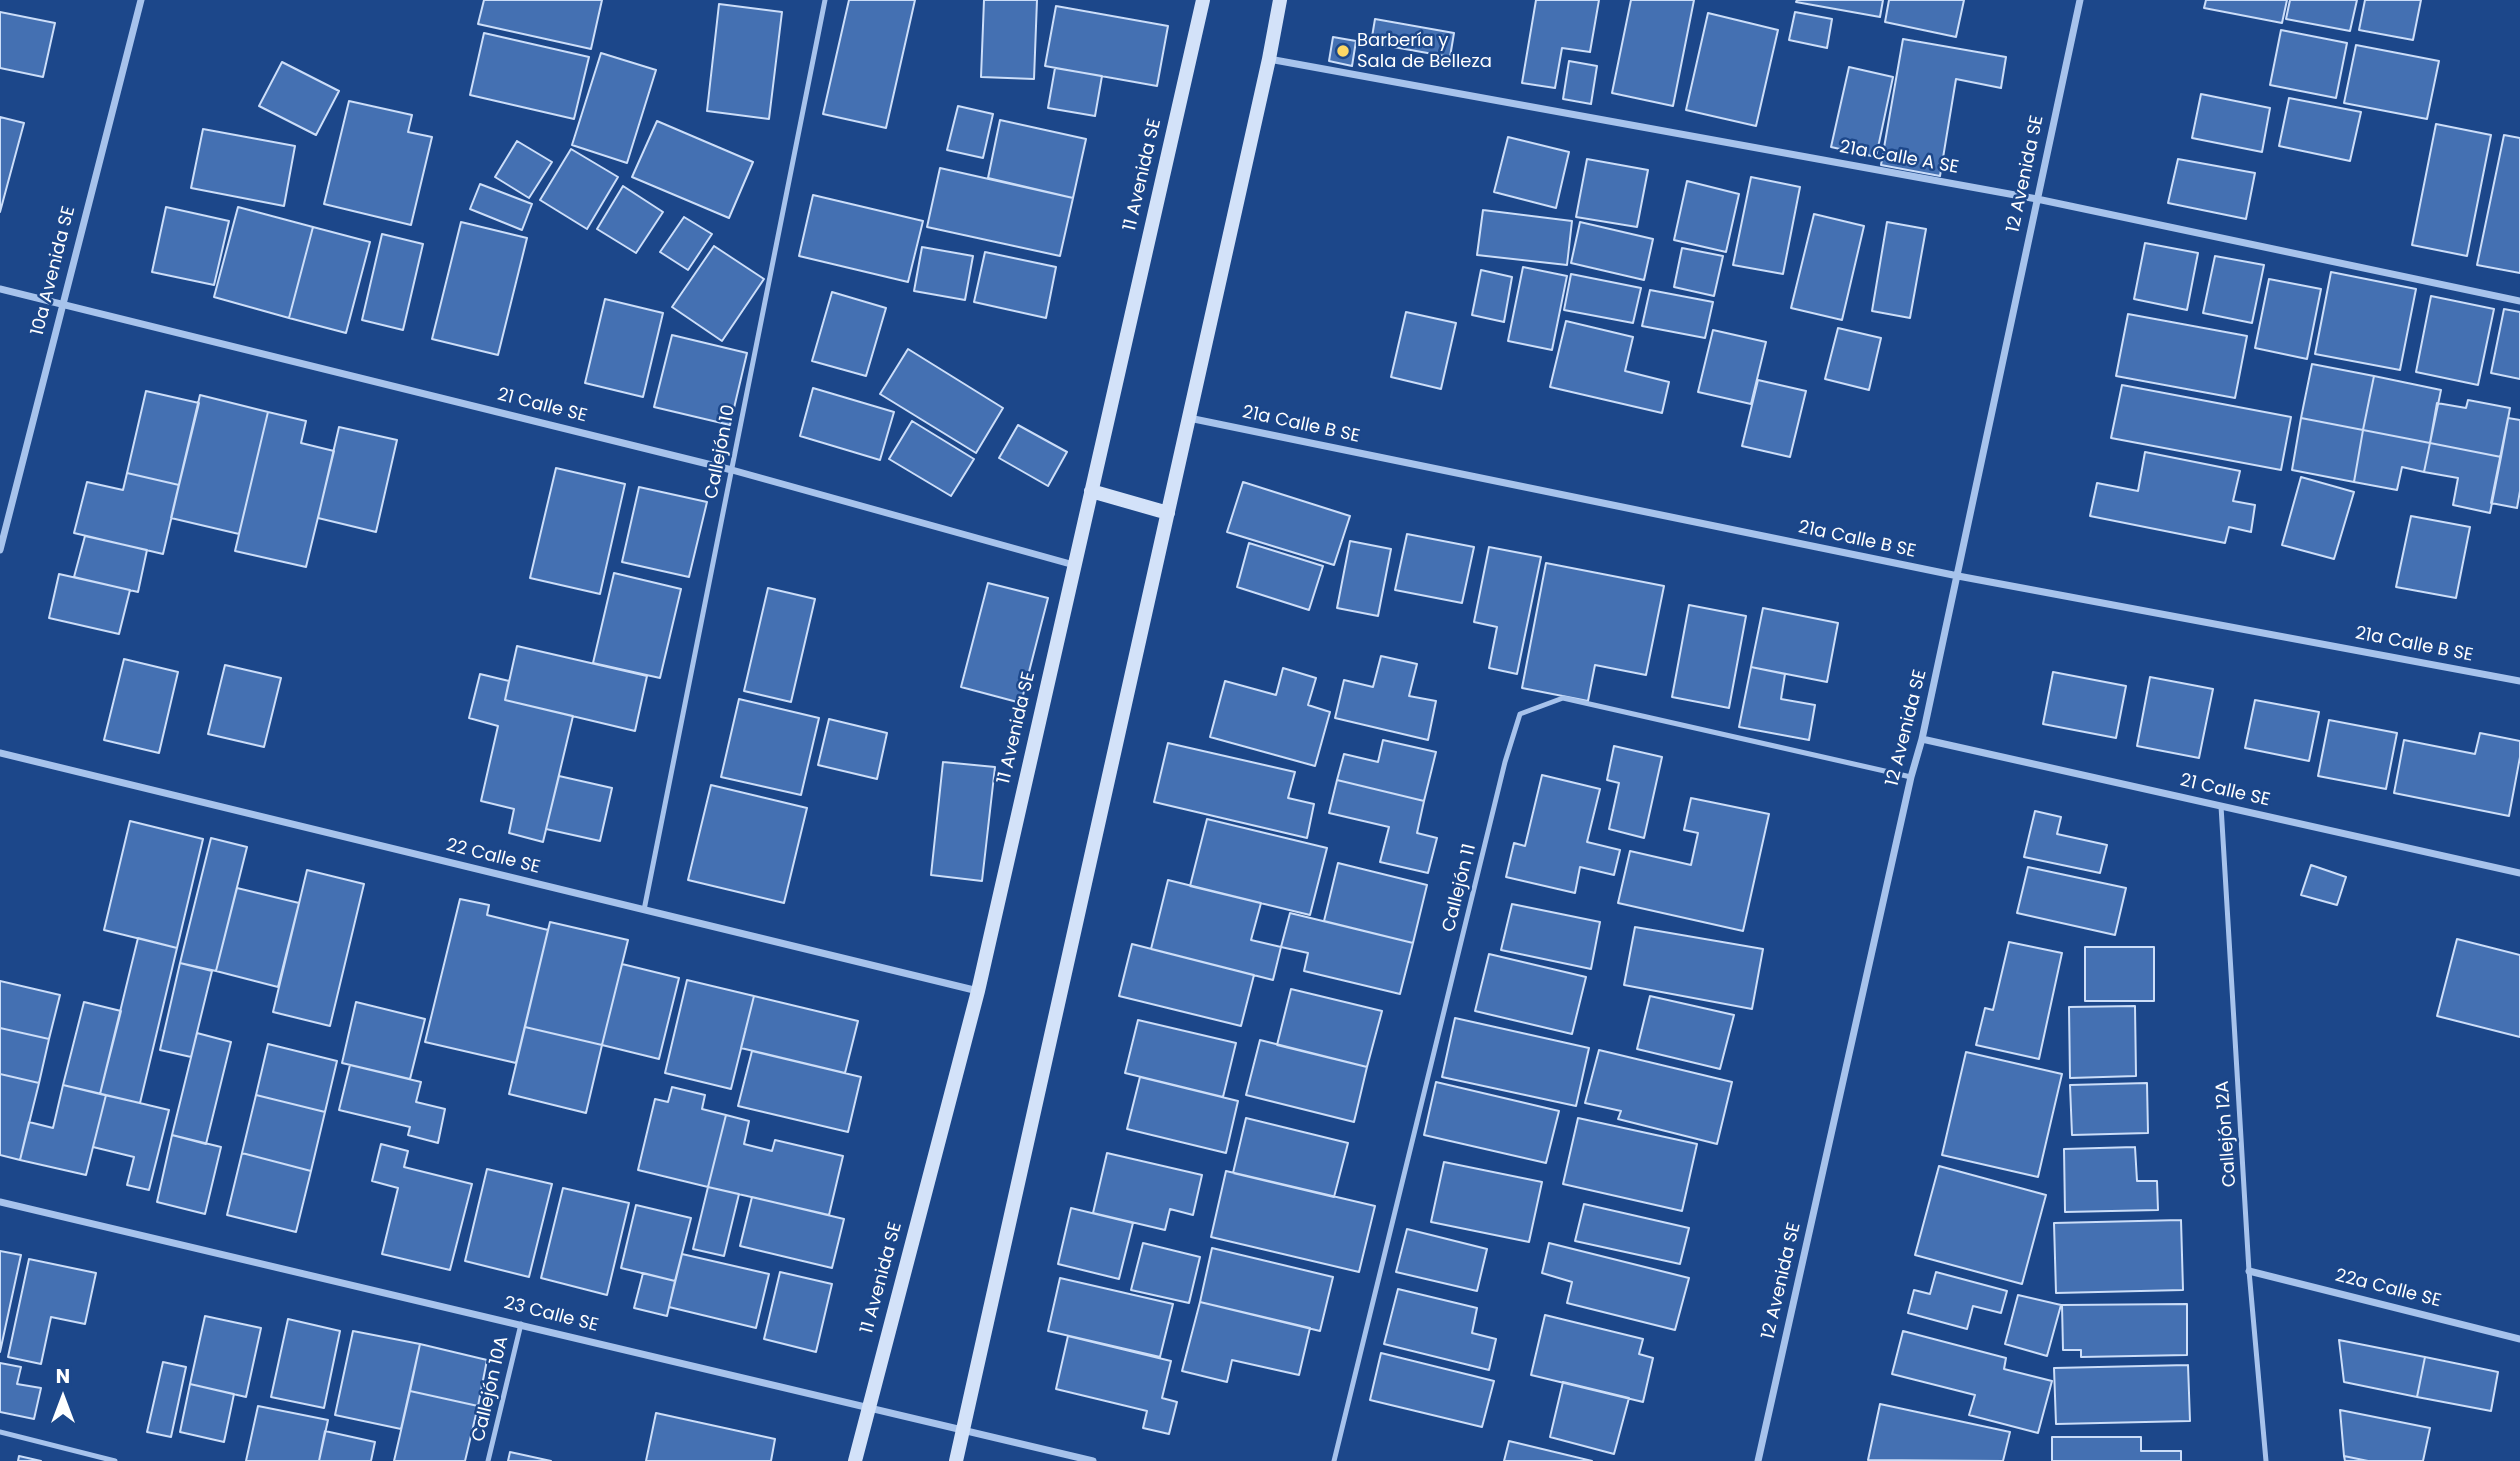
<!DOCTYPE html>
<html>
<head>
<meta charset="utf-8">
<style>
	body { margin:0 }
	#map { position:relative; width:2520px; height:1461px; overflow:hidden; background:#1c478a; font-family:Poppins,sans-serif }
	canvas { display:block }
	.north { position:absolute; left:28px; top:1363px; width:70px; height:70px; -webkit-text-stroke:5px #1c478a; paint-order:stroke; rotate:0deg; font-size:19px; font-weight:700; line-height:28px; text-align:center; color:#fff }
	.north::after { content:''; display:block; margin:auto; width:24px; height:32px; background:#fff; clip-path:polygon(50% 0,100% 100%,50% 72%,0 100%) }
</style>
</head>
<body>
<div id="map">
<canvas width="2520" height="1461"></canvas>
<div class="north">N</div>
</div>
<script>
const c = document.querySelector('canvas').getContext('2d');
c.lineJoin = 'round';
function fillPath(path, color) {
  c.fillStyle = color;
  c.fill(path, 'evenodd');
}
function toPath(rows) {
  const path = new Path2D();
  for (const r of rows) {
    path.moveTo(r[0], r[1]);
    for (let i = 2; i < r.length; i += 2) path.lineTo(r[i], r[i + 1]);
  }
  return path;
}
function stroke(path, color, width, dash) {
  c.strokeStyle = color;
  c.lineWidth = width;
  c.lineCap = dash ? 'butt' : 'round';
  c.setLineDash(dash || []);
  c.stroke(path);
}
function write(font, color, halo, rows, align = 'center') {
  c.font = font + ' Poppins,sans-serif';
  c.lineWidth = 5;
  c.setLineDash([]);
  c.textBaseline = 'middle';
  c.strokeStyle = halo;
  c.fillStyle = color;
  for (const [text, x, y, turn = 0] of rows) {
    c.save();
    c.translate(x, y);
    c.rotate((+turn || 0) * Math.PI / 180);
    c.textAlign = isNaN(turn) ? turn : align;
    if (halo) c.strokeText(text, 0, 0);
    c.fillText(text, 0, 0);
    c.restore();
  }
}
const building = toPath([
	[484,0,602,0,591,49,478,24,484,0],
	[849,0,915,0,886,128,823,114,849,0],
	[984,0,1037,0,1034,79,981,77,984,0],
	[1536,0,1599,0,1590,52,1562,48,1555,88,1522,83,1536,0],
	[1631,0,1694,0,1673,106,1612,93,1631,0],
	[1797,0,1883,0,1880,17,1796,2,1797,0],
	[1889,0,1964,0,1956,37,1885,22,1889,0],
	[2206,0,2287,0,2282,23,2204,8,2206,0],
	[2290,0,2357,0,2350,31,2286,19,2290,0],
	[2365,0,2421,0,2413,40,2359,30,2365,0],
	[719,4,782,12,769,119,707,111,719,4],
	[1056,6,1168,26,1157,86,1045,66,1056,6],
	[0,12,55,23,43,77,0,68,0,12],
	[1795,12,1832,19,1827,48,1789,40,1795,12],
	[1708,13,1778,30,1756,126,1686,110,1708,13],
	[1375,19,1454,33,1450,57,1371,43,1375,19],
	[2281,30,2347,43,2336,98,2270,85,2281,30],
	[484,33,589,57,574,119,470,95,484,33],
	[1333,37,1356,41,1352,66,1329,61,1333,37],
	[1903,39,2006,57,2001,88,1956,79,1940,176,1881,165,1903,39],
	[2356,45,2439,61,2427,119,2344,103,2356,45],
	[601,53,656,70,627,163,572,145,601,53],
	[1569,61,1597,66,1591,104,1563,99,1569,61],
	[282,62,339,91,316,135,259,106,282,62],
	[1849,67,1893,77,1876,157,1831,147,1849,67],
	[1055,68,1102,76,1095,116,1048,108,1055,68],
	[2201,94,2270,108,2262,152,2192,138,2201,94],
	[2289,98,2361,112,2350,161,2279,146,2289,98],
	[349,101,412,115,408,132,432,137,411,225,324,204,349,101],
	[958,106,993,114,983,158,947,150,958,106],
	[0,117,24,123,0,212,0,117],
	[1000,120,1086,139,1073,198,988,178,1000,120],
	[657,121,753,162,729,218,632,177,657,121],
	[2436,124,2491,135,2467,256,2412,245,2436,124],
	[203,129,295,146,284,206,191,188,203,129],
	[2504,135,2520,138,2520,273,2477,265,2504,135],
	[1508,137,1569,152,1556,208,1494,192,1508,137],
	[517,141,552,162,529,198,495,177,517,141],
	[571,149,618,177,587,229,540,200,571,149],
	[1587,159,1648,170,1637,227,1576,217,1587,159],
	[2178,159,2255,173,2246,219,2168,203,2178,159],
	[940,168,1073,198,1060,256,927,227,940,168],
	[1751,177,1800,187,1783,274,1733,265,1751,177],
	[1687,181,1739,194,1726,252,1674,240,1687,181],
	[480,184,532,204,522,230,470,209,480,184],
	[623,186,663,212,636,253,597,229,623,186],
	[813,195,923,221,908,282,799,256,813,195],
	[166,207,229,221,214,285,152,272,166,207],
	[238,207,313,227,289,318,214,297,238,207],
	[1483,210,1572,221,1567,265,1477,255,1483,210],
	[1814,214,1864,226,1842,320,1791,308,1814,214],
	[684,217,712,234,688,270,660,252,684,217],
	[461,222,527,238,498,355,432,339,461,222],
	[1580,222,1653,239,1644,280,1571,263,1580,222],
	[1887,222,1926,229,1910,318,1872,311,1887,222],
	[313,227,370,242,346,333,289,318,313,227],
	[382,234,423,244,403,330,362,320,382,234],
	[2145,243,2198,253,2187,310,2134,299,2145,243],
	[714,246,764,279,722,341,672,307,714,246],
	[922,247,973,256,965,300,914,291,922,247],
	[1682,248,1723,256,1714,296,1674,287,1682,248],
	[985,252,1056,267,1046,318,974,302,985,252],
	[2215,256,2264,265,2252,323,2203,313,2215,256],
	[1523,267,1567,276,1552,350,1508,341,1523,267],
	[1481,270,1512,277,1504,322,1472,315,1481,270],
	[2331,272,2416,289,2400,370,2315,354,2331,272],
	[1571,274,1641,288,1633,323,1564,310,1571,274],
	[2269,279,2321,289,2307,359,2255,348,2269,279],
	[1650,290,1713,302,1705,338,1642,326,1650,290],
	[832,292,886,308,866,376,812,361,832,292],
	[2431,296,2494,309,2478,385,2416,372,2431,296],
	[605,299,663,313,643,397,585,383,605,299],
	[2504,309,2520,312,2520,379,2491,373,2504,309],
	[1406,312,1456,323,1441,389,1391,377,1406,312],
	[2128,314,2247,336,2235,398,2116,376,2128,314],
	[1566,321,1633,337,1625,371,1669,382,1662,413,1550,387,1566,321],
	[1838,328,1881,338,1869,390,1825,379,1838,328],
	[1713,330,1766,342,1751,404,1698,392,1713,330],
	[672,335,747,353,730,425,654,407,672,335],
	[908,349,1003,408,976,453,880,394,908,349],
	[2312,364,2374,376,2363,430,2301,418,2312,364],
	[2374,376,2441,390,2430,443,2363,430,2374,376],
	[1758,380,1806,391,1790,457,1742,446,1758,380],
	[2122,385,2291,417,2281,470,2111,438,2122,385],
	[813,388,894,412,880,460,800,436,813,388],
	[146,391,199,403,179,485,127,473,146,391],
	[200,395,268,412,239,534,171,518,200,395],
	[2468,400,2510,408,2501,457,2430,443,2437,403,2466,408,2468,400],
	[268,412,306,421,301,443,334,451,306,567,235,551,268,412],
	[2301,418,2363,430,2354,482,2292,470,2301,418],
	[2508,418,2520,420,2520,491,2517,508,2491,503,2508,418],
	[912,421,974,459,951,496,889,459,912,421],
	[1018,425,1067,452,1048,486,999,458,1018,425],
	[339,427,397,440,376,532,318,518,339,427],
	[2363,430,2430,443,2424,472,2402,467,2397,490,2354,482,2363,430],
	[2430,443,2501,457,2490,513,2453,505,2458,478,2424,472,2430,443],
	[2145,452,2240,471,2233,501,2255,505,2251,532,2229,527,2225,543,2090,516,2097,483,2138,491,2145,452],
	[556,468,625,484,600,594,530,578,556,468],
	[127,473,179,485,163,554,74,533,87,482,123,490,127,473],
	[2301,477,2354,492,2334,559,2282,545,2301,477],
	[1243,482,1350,516,1334,565,1227,532,1243,482],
	[639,487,707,502,689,577,622,562,639,487],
	[2411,516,2470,527,2456,598,2396,587,2411,516],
	[1407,534,1474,547,1462,603,1395,590,1407,534],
	[85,536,147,550,138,592,74,577,85,536],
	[1350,541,1391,549,1378,616,1337,608,1350,541],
	[1249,543,1323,566,1309,610,1237,587,1249,543],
	[1489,547,1541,557,1517,674,1489,668,1497,627,1474,622,1489,547],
	[1546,563,1664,586,1646,675,1595,665,1588,701,1522,688,1546,563],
	[614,573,681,589,660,678,593,663,614,573],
	[59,574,130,590,119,634,49,618,59,574],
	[988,583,1048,598,1021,703,961,687,988,583],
	[768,588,815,599,791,702,744,691,768,588],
	[1689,605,1746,616,1729,708,1672,697,1689,605],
	[1763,608,1838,623,1827,682,1751,667,1763,608],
	[517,646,647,676,635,731,505,700,517,646],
	[1381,656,1417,664,1409,696,1436,701,1428,740,1335,718,1344,680,1373,687,1381,656],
	[124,659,178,672,159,753,104,740,124,659],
	[225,665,281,678,264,747,208,734,225,665],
	[1751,667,1785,674,1781,699,1815,705,1809,740,1739,727,1751,667],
	[1283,668,1316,678,1308,705,1330,712,1315,766,1210,737,1225,681,1276,695,1283,668],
	[2053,672,2126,686,2116,738,2043,724,2053,672],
	[480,674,509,681,505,700,573,716,543,842,509,833,514,809,481,801,498,726,469,718,480,674],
	[2150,677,2213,689,2199,758,2137,746,2150,677],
	[739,699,819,718,801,795,721,777,739,699],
	[2255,700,2319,712,2309,761,2245,748,2255,700],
	[829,719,887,733,877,779,818,765,829,719],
	[2329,720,2397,733,2386,789,2318,776,2329,720],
	[2480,733,2520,741,2520,757,2509,816,2394,793,2404,740,2475,754,2480,733],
	[1383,740,1436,752,1424,801,1337,780,1344,754,1378,762,1383,740],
	[1168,743,1295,772,1288,798,1314,804,1307,838,1154,802,1168,743],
	[1614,746,1662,757,1644,838,1609,829,1619,783,1607,780,1614,746],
	[943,762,995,767,982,881,931,875,943,762],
	[1542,775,1600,789,1587,842,1620,850,1614,875,1580,867,1575,893,1506,877,1514,843,1525,846,1542,775],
	[559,776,612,788,600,841,546,829,559,776],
	[1337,780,1424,801,1417,833,1437,838,1428,873,1380,862,1389,827,1329,813,1337,780],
	[711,785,807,808,784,903,688,880,711,785],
	[1691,798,1769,814,1743,931,1618,903,1630,851,1691,865,1698,833,1684,830,1691,798],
	[2035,811,2061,817,2057,834,2107,845,2100,873,2024,857,2035,811],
	[1207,819,1327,848,1310,915,1190,886,1207,819],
	[130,821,203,839,177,948,104,930,130,821],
	[211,838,247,847,216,971,180,963,211,838],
	[1338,863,1427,885,1413,943,1324,921,1338,863],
	[2311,865,2346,877,2337,905,2301,895,2311,865],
	[2028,867,2126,888,2115,935,2017,913,2028,867],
	[307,870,364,884,330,1026,273,1012,307,870],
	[1168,880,1261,903,1251,940,1281,947,1273,980,1151,949,1168,880],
	[237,888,299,903,278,987,216,971,237,888],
	[460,899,489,905,487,915,548,930,516,1063,425,1042,460,899],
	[1512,904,1600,922,1591,969,1501,950,1512,904],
	[1290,913,1413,943,1400,994,1304,971,1308,953,1281,947,1290,913],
	[550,922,628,940,602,1045,525,1027,550,922],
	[1635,927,1763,949,1752,1009,1624,985,1635,927],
	[138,938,177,948,140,1103,100,1094,138,938],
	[2457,939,2520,955,2520,1037,2437,1016,2457,939],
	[2009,942,2062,953,2039,1059,1976,1045,1985,1008,1993,1010,2009,942],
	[1132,944,1254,975,1241,1026,1119,996,1132,944],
	[2085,947,2154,947,2154,1001,2085,1001,2085,947],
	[1489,954,1586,977,1572,1034,1475,1011,1489,954],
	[180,963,212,971,191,1057,160,1050,180,963],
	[622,964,679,978,659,1059,602,1045,622,964],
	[687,980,754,996,731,1089,665,1073,687,980],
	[0,981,60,995,49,1039,0,1028,0,981],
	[1291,989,1382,1011,1367,1067,1277,1045,1291,989],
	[754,996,858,1021,845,1073,741,1048,754,996],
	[1650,996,1734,1015,1720,1069,1637,1049,1650,996],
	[84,1002,121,1011,100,1094,63,1085,84,1002],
	[356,1002,425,1019,410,1079,342,1063,356,1002],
	[2135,1006,2136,1076,2070,1078,2069,1007,2135,1006],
	[1455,1018,1589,1048,1576,1106,1442,1077,1455,1018],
	[1138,1020,1236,1043,1223,1097,1125,1073,1138,1020],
	[525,1027,602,1045,586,1113,509,1094,525,1027],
	[0,1028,49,1039,39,1083,0,1074,0,1028],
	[197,1033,231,1042,206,1144,172,1135,197,1033],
	[1260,1040,1367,1067,1354,1122,1246,1095,1260,1040],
	[268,1044,337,1061,325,1112,256,1095,268,1044],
	[1599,1050,1732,1082,1717,1144,1618,1119,1621,1111,1585,1103,1599,1050],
	[752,1051,861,1077,848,1132,738,1106,752,1051],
	[1966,1052,2062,1074,2038,1177,1942,1155,1966,1052],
	[350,1065,421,1082,416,1102,445,1109,438,1143,408,1135,410,1127,339,1110,350,1065],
	[0,1074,39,1083,20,1160,0,1155,0,1074],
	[1140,1077,1238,1101,1226,1153,1127,1129,1140,1077],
	[1436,1082,1559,1111,1546,1163,1424,1135,1436,1082],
	[2147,1083,2148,1133,2072,1135,2070,1085,2147,1083],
	[63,1085,106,1095,86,1175,20,1160,29,1122,53,1128,63,1085],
	[672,1087,705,1095,702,1109,726,1115,708,1187,638,1170,655,1099,668,1102,672,1087],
	[106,1095,169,1110,149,1190,127,1185,134,1157,93,1147,106,1095],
	[256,1095,325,1112,311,1171,242,1153,256,1095],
	[726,1115,749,1121,744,1144,772,1151,775,1140,843,1156,829,1215,708,1187,726,1115],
	[1246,1118,1348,1143,1334,1197,1233,1173,1246,1118],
	[1578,1118,1697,1144,1682,1211,1563,1184,1578,1118],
	[172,1135,221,1147,205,1214,157,1202,172,1135],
	[381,1144,408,1151,404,1167,472,1184,450,1270,382,1254,398,1188,372,1181,381,1144],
	[2135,1147,2137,1181,2157,1181,2158,1210,2065,1212,2064,1149,2135,1147],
	[242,1153,311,1171,296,1232,227,1215,242,1153],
	[1107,1153,1202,1175,1193,1215,1170,1209,1165,1230,1093,1213,1107,1153],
	[1444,1162,1542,1182,1529,1242,1431,1222,1444,1162],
	[1939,1166,2046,1195,2022,1284,1915,1255,1939,1166],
	[487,1169,552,1184,529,1277,465,1261,487,1169],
	[1226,1171,1375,1206,1359,1272,1211,1237,1226,1171],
	[708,1187,739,1194,724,1256,693,1249,708,1187],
	[563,1188,629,1203,607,1295,541,1278,563,1188],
	[752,1197,844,1219,832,1268,740,1246,752,1197],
	[1584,1204,1689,1228,1680,1264,1575,1241,1584,1204],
	[636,1205,691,1218,675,1281,621,1268,636,1205],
	[1071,1208,1133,1223,1119,1279,1058,1264,1071,1208],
	[2181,1220,2183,1290,2056,1293,2054,1223,2181,1220],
	[1407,1229,1487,1249,1477,1291,1396,1272,1407,1229],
	[1143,1243,1200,1257,1189,1303,1131,1290,1143,1243],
	[1549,1243,1689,1278,1675,1330,1567,1303,1572,1282,1542,1273,1549,1243],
	[1212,1248,1333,1277,1320,1331,1200,1302,1212,1248],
	[0,1251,21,1255,0,1352,0,1251],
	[682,1254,769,1274,756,1328,669,1307,682,1254],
	[29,1259,96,1273,85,1324,51,1317,41,1364,8,1357,29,1259],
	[780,1272,832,1284,816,1352,764,1339,780,1272],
	[1936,1272,2007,1291,2001,1313,1973,1306,1967,1329,1908,1313,1914,1290,1930,1294,1936,1272],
	[643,1273,675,1281,667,1316,634,1308,643,1273],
	[1060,1278,1173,1304,1160,1357,1048,1331,1060,1278],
	[1398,1289,1477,1308,1472,1333,1496,1339,1489,1370,1384,1344,1398,1289],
	[2018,1295,2061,1305,2047,1356,2005,1344,2018,1295],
	[1200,1302,1310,1328,1299,1375,1232,1360,1227,1382,1182,1371,1200,1302],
	[2187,1304,2187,1355,2081,1357,2081,1350,2063,1350,2062,1305,2187,1304],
	[1545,1315,1643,1339,1639,1354,1653,1358,1643,1402,1531,1375,1545,1315],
	[205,1316,261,1328,246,1397,190,1384,205,1316],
	[288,1319,340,1331,324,1408,271,1397,288,1319],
	[353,1331,420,1344,401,1429,335,1415,353,1331],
	[1903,1331,2006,1358,2004,1369,2052,1381,2038,1433,1969,1415,1975,1395,1892,1374,1903,1331],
	[1068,1336,1171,1361,1162,1398,1177,1402,1169,1434,1143,1428,1147,1411,1056,1389,1068,1336],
	[2339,1340,2425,1357,2417,1397,2344,1382,2339,1340],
	[420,1344,487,1360,478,1406,410,1391,420,1344],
	[1381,1353,1494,1381,1482,1427,1370,1400,1381,1353],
	[2425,1357,2498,1372,2491,1411,2417,1397,2425,1357],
	[163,1362,186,1367,171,1437,147,1432,163,1362],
	[0,1363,21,1367,17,1384,41,1388,34,1419,0,1412,0,1363],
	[2188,1365,2190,1421,2056,1424,2054,1368,2188,1365],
	[1563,1382,1629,1398,1614,1454,1550,1437,1563,1382],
	[190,1384,234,1394,224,1442,180,1432,190,1384],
	[410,1391,478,1406,465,1461,394,1461,410,1391],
	[1880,1404,2010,1432,2003,1461,1868,1460,1880,1404],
	[258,1406,328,1420,319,1461,246,1461,258,1406],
	[2340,1410,2430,1428,2423,1461,2368,1461,2344,1456,2340,1410],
	[656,1413,775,1439,771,1461,646,1461,656,1413],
	[325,1431,375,1442,371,1461,319,1461,325,1431],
	[2052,1437,2141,1437,2141,1451,2181,1451,2181,1461,2052,1461,2052,1437],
	[1509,1441,1592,1461,1504,1461,1509,1441],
	[510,1452,551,1461,508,1461,510,1452],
	[19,1456,41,1461,18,1461,19,1456],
	[2344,1456,2368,1461,2345,1461,2344,1456]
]);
fillPath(building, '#4470b2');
stroke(building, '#ccdef9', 2);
stroke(toPath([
	[2221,806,2249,1271,2266,1461],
	[644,910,825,0],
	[0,1432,115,1461],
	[488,1461,521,1324],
	[1334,1461,1505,762,1520,714,1563,698,1911,777]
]), '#a7c3ec', 5);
stroke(toPath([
	[1269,59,2037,199,2520,301],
	[0,289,732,470,1074,565],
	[1189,418,1958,576,2520,681],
	[0,550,141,0],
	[1922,739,2520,873],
	[0,753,978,991],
	[0,1202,1093,1461],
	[2249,1271,2520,1339],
	[1758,1461,1911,777,1922,739,2080,0]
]), '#a7c3ec', 7);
stroke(toPath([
	[1091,491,1168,513],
	[855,1461,978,991,1203,0],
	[956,1461,1269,59,1280,0]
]), '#d3e2f9', 14);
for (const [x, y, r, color] of [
	[1343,51,7,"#fcd765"]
]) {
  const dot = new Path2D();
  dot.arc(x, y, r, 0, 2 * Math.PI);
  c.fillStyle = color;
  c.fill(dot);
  stroke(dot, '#1c478a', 2.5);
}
write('18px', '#fff', '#1c478a', [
	["Barbería y",1357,41],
	["Sala de Belleza",1357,62]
], 'left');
write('18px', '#fff', '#1c478a', [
	["21a Calle A SE",1899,158,10],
	["12 Avenida SE",2026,174,-78],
	["11 Avenida SE",1143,175,-77],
	["10a Avenida SE",54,271,-76],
	["21 Calle SE",542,406,14],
	["21a Calle B SE",1301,425,12],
	["Callejón 10",721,452,-79],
	["21a Calle B SE",1857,540,12],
	["21a Calle B SE",2414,645,11],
	["11 Avenida SE",1017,728,-77],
	["12 Avenida SE",1907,728,-76],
	["21 Calle SE",2225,791,13],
	["22 Calle SE",493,857,14],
	["Callejón 11",1460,888,-76],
	["Callejón 12A",2227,1134,-94],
	["11 Avenida SE",882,1278,-75],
	["12 Avenida SE",1782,1281,-77],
	["22a Calle SE",2388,1289,14],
	["23 Calle SE",551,1315,14],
	["Callejón 10A",491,1389,-77]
]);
</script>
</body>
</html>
